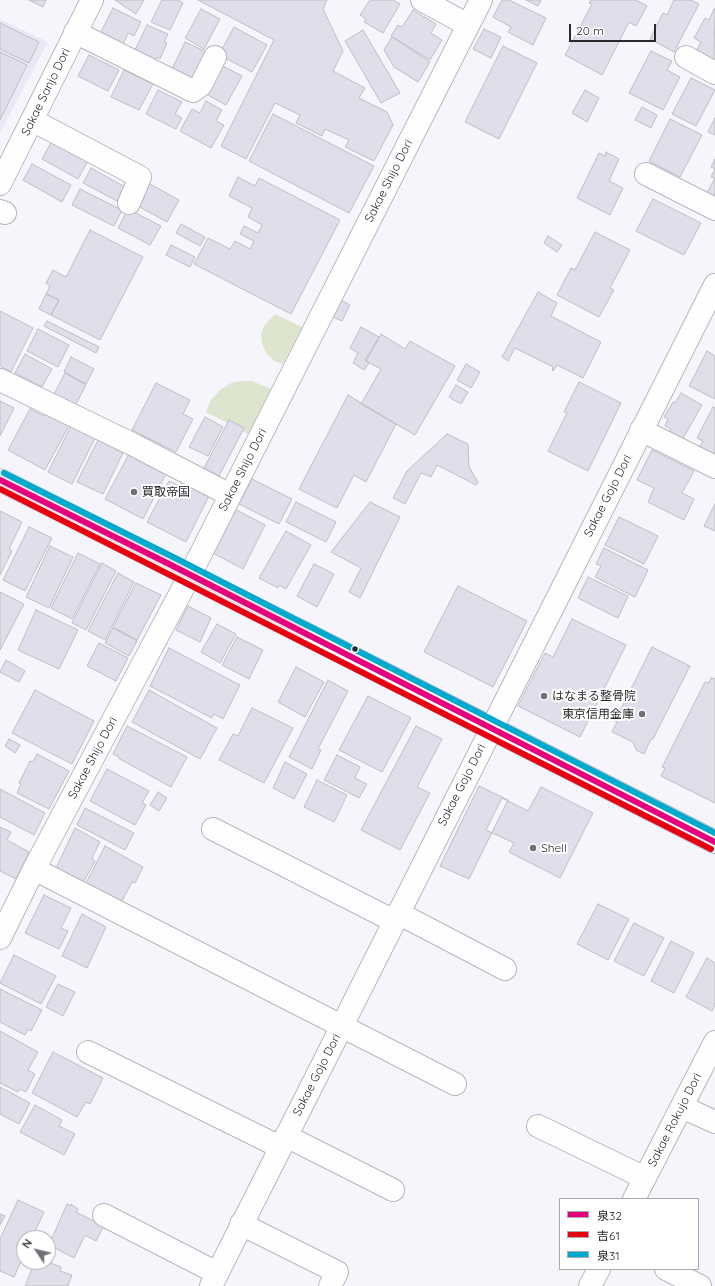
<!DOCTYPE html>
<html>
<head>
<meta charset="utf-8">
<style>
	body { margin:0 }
	#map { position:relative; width:715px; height:1286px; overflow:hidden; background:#f6f5fc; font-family:Quicksand,"Noto Sans JP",sans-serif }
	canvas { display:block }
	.legend { position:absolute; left:559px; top:1198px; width:140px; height:72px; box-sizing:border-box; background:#fff; border:1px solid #aaa9ab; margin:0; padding:5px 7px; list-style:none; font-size:12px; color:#2a292e }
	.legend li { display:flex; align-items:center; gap:8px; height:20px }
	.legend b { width:20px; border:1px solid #aaa9ab }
	.north { position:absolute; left:16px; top:1230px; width:40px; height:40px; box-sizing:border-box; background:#fff; border:1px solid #aaa9ab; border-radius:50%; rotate:305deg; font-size:11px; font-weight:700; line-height:16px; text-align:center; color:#2a292e }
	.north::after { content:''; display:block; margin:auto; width:14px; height:18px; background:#717076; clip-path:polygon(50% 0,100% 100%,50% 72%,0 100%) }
	.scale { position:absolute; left:569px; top:24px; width:87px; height:18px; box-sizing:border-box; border:2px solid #2a292e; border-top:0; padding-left:5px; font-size:12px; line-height:14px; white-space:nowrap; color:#2a292e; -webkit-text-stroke:3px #fff; paint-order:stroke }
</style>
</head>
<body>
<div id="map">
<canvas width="715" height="1286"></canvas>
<ul class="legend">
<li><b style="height:5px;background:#e5007d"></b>泉32</li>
<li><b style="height:5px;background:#e60012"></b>吉61</li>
<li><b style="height:5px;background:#00a9ce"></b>泉31</li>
</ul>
<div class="north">N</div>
<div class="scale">20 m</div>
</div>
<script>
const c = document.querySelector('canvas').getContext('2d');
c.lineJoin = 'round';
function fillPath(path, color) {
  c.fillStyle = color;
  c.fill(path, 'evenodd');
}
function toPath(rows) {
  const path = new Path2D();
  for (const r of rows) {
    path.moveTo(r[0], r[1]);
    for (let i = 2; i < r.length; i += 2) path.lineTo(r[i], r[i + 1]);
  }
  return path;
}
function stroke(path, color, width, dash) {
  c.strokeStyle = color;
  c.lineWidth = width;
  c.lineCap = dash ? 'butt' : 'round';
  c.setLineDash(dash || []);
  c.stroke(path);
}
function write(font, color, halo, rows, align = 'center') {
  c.font = font + ' Quicksand,"Noto Sans JP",sans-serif';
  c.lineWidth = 4;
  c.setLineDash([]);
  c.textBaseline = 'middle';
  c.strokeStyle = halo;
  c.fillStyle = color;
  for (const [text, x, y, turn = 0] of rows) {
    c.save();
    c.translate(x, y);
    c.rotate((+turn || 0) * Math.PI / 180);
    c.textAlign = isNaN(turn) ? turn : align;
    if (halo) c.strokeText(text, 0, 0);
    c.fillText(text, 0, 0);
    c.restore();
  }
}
fillPath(toPath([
	[0,19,48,42,0,133]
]), '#eae8f6');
fillPath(toPath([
	[275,314,302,327,283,364,274,361,266,353,262,343,261,334,264,326],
	[241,381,252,381,271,389,248,434,206,412,211,400,220,390,231,383]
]), '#dde5cf');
const building = toPath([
	[29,0,46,0,43,7,29,0],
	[115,0,144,0,136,14,115,0],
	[162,0,178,0,183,3,170,30,151,22,162,0],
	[198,0,327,0,323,9,343,51,333,71,365,88,359,98,387,112,393,125,374,161,345,147,349,140,325,129,322,136,296,123,300,115,275,103,246,159,221,146,274,40,198,0],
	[370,0,393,0,400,4,383,33,364,22,366,19,360,15,370,0],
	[502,0,509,0,546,18,533,45,508,32,511,27,493,17,502,0],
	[526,0,541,0,538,6,526,0],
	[591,0,636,0,647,6,636,26,629,22,602,75,565,55,592,4,589,3,591,0],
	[674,0,691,0,699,4,674,52,650,39,663,13,667,15,674,0],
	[113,8,141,22,134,36,128,33,123,44,101,32,113,8],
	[201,9,220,19,204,49,185,38,201,9],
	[714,9,715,9,714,61,696,52,701,42,694,38,705,18,709,20,714,9],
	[413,10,436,24,431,33,442,40,430,60,391,36,398,25,402,27,413,10],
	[0,23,39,42,29,63,0,49,0,23],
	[147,25,168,34,164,42,167,43,160,59,157,57,155,62,134,52,147,25],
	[234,27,267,45,252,72,219,55,234,27],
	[484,29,501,37,491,58,473,49,484,29],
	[363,30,400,93,381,103,345,41,363,30],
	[392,37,430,62,418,82,394,67,384,50,392,37],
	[185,42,207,52,193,81,171,71,185,42],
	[503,46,537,63,499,139,465,122,503,46],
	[651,51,672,61,667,70,680,77,663,110,629,93,651,51],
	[0,52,27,65,0,120,0,52],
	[89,55,119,70,108,91,78,76,89,55],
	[219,64,242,76,226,105,204,93,219,64],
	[124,70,153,84,139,110,111,97,124,70],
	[691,78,715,90,696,126,672,114,691,78],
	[158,90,182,102,175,114,182,118,176,129,146,114,158,90],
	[585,90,599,98,587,122,572,113,585,90],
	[206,101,222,110,216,121,224,125,211,148,180,131,192,109,200,113,206,101],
	[642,107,657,115,651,128,635,120,642,107],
	[273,114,374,166,349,213,249,161,273,114],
	[715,118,715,135,708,132,715,118],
	[670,119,702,135,680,177,649,161,670,119],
	[52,141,88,161,78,179,42,159,52,141],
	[606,152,619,159,609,181,623,188,610,215,577,198,599,153,605,156,606,152],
	[715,159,715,197,707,193,715,178,711,177,715,169,711,167,715,159],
	[32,164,71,185,62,202,23,180,32,164],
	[91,168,127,188,119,202,83,183,91,168],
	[238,177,255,186,259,178,340,220,291,314,194,264,208,238,230,249,235,241,250,249,254,241,240,234,244,226,258,233,262,225,248,217,252,208,229,196,238,177],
	[150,184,179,200,167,222,138,206,150,184],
	[80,189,122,210,114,226,72,205,80,189],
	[653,199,701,223,684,255,636,231,653,199],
	[128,209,161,226,150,245,118,228,128,209],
	[181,224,205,237,200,246,176,233,181,224],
	[90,230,143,257,100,340,51,315,59,300,46,294,50,286,46,283,53,270,66,277,90,230],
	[595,232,630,250,610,288,614,290,599,317,557,295,571,268,575,270,595,232],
	[548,236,562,245,557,252,544,243,548,236],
	[171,245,195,257,190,267,166,255,171,245],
	[538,292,557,303,551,316,601,342,583,378,557,365,553,371,552,370,553,367,515,348,508,361,502,357,538,292],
	[46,294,59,300,51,315,39,309,46,294],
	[341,300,350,305,342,321,333,317,341,300],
	[0,311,33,328,11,372,0,366,0,311],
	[47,321,99,347,96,353,44,326,47,321],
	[361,327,379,337,365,360,369,363,364,370,353,363,358,353,350,348,361,327],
	[38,329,69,345,58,367,27,351,38,329],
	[381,334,405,349,410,341,455,366,415,435,361,404,381,369,366,361,381,334],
	[707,351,715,356,715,399,689,386,707,351],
	[25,354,52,369,42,387,15,373,25,354],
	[71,357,94,369,86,384,64,372,71,357],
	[466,364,480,372,471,388,457,380,466,364],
	[65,373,86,385,75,406,54,394,65,373],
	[579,382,621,403,588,471,548,451,567,413,564,412,579,382],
	[156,383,190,400,183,414,193,419,176,452,132,430,156,383],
	[456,385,468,392,461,404,449,397,456,385],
	[681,393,702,405,681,442,668,435,671,429,665,426,668,419,664,417,673,402,675,403,681,393],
	[348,395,396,424,366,482,354,475,337,508,299,489,348,395],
	[0,401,14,408,0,436,0,401],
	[713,407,715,408,715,459,698,450,703,441,697,438,713,407],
	[30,409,44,416,47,412,70,424,45,470,8,450,30,409],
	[205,417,223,427,208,456,189,447,205,417],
	[229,420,244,428,219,476,204,468,229,420],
	[71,426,95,438,72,484,48,472,71,426],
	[447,434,468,444,469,467,478,482,476,485,437,465,431,477,421,473,405,504,393,498,407,471,447,434],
	[98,440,123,453,103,494,77,482,98,440],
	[652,450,694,471,682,493,694,499,684,520,648,502,654,488,637,480,652,450],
	[129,454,167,472,143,519,105,499,129,454],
	[183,479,210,494,186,542,147,522,169,481,180,486,183,479],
	[252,479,292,499,279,524,239,504,252,479],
	[296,502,336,522,326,542,286,522,296,502],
	[370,502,400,517,360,598,349,592,361,568,331,552,370,502],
	[715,504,715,531,704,526,715,504],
	[235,509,265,525,243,569,213,553,235,509],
	[0,511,22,522,9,549,12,551,0,575,0,511],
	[619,517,658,536,644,564,605,545,619,517],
	[29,527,52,538,25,591,3,580,29,527],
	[286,531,311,545,286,589,279,585,278,588,259,578,286,531],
	[50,546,73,557,49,608,26,597,50,546],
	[604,548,648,570,635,597,595,577,601,566,596,564,604,548],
	[78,553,100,564,72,619,51,608,78,553],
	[102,563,116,571,86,630,72,623,102,563],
	[314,564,334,574,317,607,297,596,314,564],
	[118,573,134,582,105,640,88,631,118,573],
	[588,577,628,596,618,618,578,598,588,577],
	[136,583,161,595,137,640,113,627,136,583],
	[458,586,527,621,493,687,424,652,458,586],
	[0,592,24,604,0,650,0,592],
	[188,606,211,618,200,642,176,630,188,606],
	[36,610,78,630,59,669,18,650,36,610],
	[572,619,626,645,580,737,518,706,545,653,553,657,572,619],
	[217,624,236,634,220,663,201,652,217,624],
	[113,628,137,641,129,656,105,643,113,628],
	[237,637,263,650,249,679,222,665,237,637],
	[99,643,128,658,116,681,87,666,99,643],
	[652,647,690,666,653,739,651,739,644,754,636,750,633,742,612,732,617,722,615,721,652,647],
	[169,648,240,685,223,719,214,714,212,718,150,686,169,648],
	[6,660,25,671,19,682,0,672,6,660],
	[296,667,324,682,305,717,278,702,296,667],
	[711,678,715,679,715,803,661,776,665,768,662,767,705,682,709,683,711,678],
	[328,680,348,691,318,749,321,750,312,769,289,757,328,680],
	[35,690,94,721,72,764,12,733,35,690],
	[149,690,217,728,200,759,132,722,149,690],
	[368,696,411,718,382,772,339,750,368,696],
	[252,708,293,728,264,783,219,760,233,734,238,736,252,708],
	[127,726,187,757,171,787,118,758,119,757,113,754,127,726],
	[416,726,442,739,417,787,430,793,400,850,361,830,416,726],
	[9,739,20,745,15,753,5,746,9,739],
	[37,754,69,771,49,809,17,793,21,784,19,783,30,761,33,762,37,754],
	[337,755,360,767,355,778,367,784,359,798,324,780,337,755],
	[285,762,307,774,294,799,273,788,285,762],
	[107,769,149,791,142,803,146,805,135,825,90,801,107,769],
	[317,780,347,795,334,822,304,807,317,780],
	[479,786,508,800,469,879,440,866,479,786],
	[541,787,593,813,560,878,509,852,514,843,486,830,502,798,528,811,541,787],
	[0,789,45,813,34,835,0,817,0,789],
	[158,792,167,798,159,811,150,805,158,792],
	[85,808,134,833,125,850,77,825,85,808],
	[0,827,11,832,7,840,29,852,16,879,0,871,0,827],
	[75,828,100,842,92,858,95,861,82,885,60,872,57,866,75,828],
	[105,846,143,867,135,883,132,882,121,903,86,883,105,846],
	[44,895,71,908,61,928,68,931,59,949,25,933,44,895],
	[598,904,629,919,608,960,577,944,598,904],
	[82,914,106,927,87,968,62,956,82,914],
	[634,923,664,938,644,976,614,961,634,923],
	[671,941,694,953,674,993,651,981,671,941],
	[14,955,56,976,41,1004,0,983,14,955],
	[707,958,715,963,715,1005,712,1011,686,997,707,958],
	[58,984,75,992,63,1016,46,1007,58,984],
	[0,989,42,1010,31,1031,28,1029,25,1035,0,1022,0,989],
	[0,1031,38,1052,28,1070,35,1074,26,1092,20,1089,18,1092,0,1083,0,1031],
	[53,1052,103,1078,90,1104,86,1102,77,1117,32,1093,53,1052],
	[0,1087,30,1103,19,1124,0,1114,0,1087],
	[35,1105,62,1120,59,1126,75,1134,64,1155,20,1132,35,1105],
	[18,1200,44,1212,32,1238,24,1238,24,1255,14,1277,0,1271,0,1239,18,1200],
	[67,1204,71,1206,71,1204,78,1209,76,1212,104,1226,96,1241,85,1235,74,1258,49,1245,67,1204],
	[0,1214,5,1216,0,1225,0,1214],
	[35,1262,48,1262,61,1267,60,1271,72,1275,68,1286,25,1286,35,1262]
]);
fillPath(building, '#e0deea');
stroke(building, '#bebec3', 1);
const minor = toPath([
	[422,0,468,25],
	[75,32,193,91,201,85,215,57],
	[686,57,715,73],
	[32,120,140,177,129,203],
	[646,174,715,209],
	[0,184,92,0],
	[0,211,5,213],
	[0,380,132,444,230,495],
	[641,430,715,467],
	[298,630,715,842],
	[213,829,394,921],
	[34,869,455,1084],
	[398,913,505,969],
	[0,938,34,869,190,575,481,0],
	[88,1052,280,1147],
	[682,1107,715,1122],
	[538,1126,645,1178],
	[286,1136,393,1190],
	[634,1199,715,1042],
	[104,1215,217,1273],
	[241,1224,337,1272,330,1286],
	[666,1269,700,1286],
	[211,1286,715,285],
	[590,1286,599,1269]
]);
const major = toPath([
	[0,480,298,630]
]);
stroke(minor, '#b7b7bc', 24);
stroke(major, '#d1d0d4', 24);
stroke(minor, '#fefeff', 22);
stroke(major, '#ece6e4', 22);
stroke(toPath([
	[0,480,171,565,715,842]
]), '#e5007d', 6);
stroke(toPath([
	[0,489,711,849]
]), '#e60012', 6);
stroke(toPath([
	[4,473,175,558,715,833]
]), '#00a9ce', 6);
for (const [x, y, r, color] of [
	[134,492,4,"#717076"],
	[355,649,3.5,"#2a292e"],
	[544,696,4,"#717076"],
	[642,714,4,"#717076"],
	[533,848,4,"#717076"]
]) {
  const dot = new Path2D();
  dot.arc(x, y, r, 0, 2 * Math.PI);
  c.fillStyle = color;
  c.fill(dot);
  stroke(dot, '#fff', 1.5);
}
write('12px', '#2a292e', '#fff', [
	["Sakae Sanjo Dori",46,92,-64],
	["Sakae Shijo Dori",389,181,-63],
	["Sakae Shijo Dori",243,470,-63],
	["Sakae Gojo Dori",608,496,-63],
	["Sakae Shijo Dori",93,758,-62],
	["Sakae Gojo Dori",462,785,-63],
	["Sakae Gojo Dori",317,1075,-63],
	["Sakae Rokujo Dori",675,1120,-63]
]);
write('12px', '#2a292e', '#fff', [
	["買取帝国",142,492],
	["はなまる整骨院",552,696],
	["東京信用金庫",634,714,"right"],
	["Shell",541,848]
], 'left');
</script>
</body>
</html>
